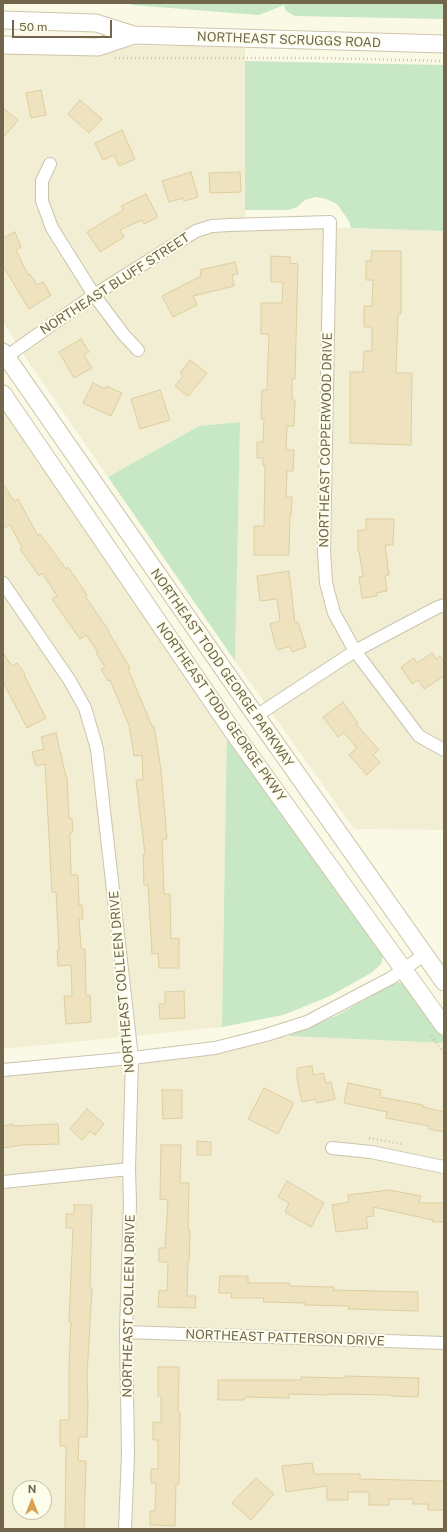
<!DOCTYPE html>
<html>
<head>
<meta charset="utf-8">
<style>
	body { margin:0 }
	#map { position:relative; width:447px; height:1532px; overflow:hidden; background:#faf9e5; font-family:"Public Sans",sans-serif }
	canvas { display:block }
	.frame { position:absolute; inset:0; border:4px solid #71664c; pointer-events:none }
	.north { position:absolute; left:12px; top:1480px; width:40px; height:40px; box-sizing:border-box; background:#fdfdeb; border:1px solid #c5c1ab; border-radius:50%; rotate:0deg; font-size:11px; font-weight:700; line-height:16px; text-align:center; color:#71664c }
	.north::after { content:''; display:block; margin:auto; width:14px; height:18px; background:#dba053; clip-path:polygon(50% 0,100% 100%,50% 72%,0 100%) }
	.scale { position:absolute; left:12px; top:20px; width:100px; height:18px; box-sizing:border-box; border:2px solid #71664c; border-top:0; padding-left:5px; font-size:12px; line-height:14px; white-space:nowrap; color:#71664c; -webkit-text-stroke:3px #fdfdeb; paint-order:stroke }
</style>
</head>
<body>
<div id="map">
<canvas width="447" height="1532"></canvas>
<div class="frame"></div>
<div class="north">N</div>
<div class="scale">50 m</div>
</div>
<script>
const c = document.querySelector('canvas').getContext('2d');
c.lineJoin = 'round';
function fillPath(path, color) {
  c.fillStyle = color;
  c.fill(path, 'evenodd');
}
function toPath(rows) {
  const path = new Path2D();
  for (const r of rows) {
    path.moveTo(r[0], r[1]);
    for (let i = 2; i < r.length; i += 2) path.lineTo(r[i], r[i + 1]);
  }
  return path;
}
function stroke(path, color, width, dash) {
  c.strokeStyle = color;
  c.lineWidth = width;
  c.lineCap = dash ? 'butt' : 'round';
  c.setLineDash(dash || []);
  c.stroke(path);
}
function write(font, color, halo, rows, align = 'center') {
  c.font = font + ' "Public Sans",sans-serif';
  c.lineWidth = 4;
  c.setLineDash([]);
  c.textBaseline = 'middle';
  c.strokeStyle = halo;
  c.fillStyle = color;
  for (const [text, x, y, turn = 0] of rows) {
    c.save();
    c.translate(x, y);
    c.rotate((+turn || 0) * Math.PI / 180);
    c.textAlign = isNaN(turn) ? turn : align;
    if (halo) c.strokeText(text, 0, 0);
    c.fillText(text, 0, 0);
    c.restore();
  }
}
fillPath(toPath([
	[3,44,79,46,245,45,245,225,444,231,444,830,354,829,235,661,240,422,199,426,108,477,25,357,3,322],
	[3,399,227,725,222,1027,3,1049],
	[288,1036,444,1043,444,1529,3,1529,3,1069,222,1045],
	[20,1488,44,1488,44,1512,20,1512]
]), '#f1eed4');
fillPath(toPath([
	[130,3,444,3,444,19,295,16,286,11,284,5,259,15,132,5],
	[245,61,444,65,444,231,351,228,349,221,337,204,326,199,316,197,305,200,297,207,288,210,245,210],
	[240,422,238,522,235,661,108,477,199,426],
	[227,725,384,953,381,964,371,973,328,997,283,1015,222,1027],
	[399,982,411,987,444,1032,444,1043,288,1036,338,1015,390,985]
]), '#c7e7c5');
const building = toPath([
	[41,90,46,115,31,118,26,93,41,90],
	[80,100,102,119,89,133,68,114,80,100],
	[3,108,18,120,3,138,3,108],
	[122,130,135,159,119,166,114,155,103,160,95,143,122,130],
	[191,172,198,197,184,201,183,198,169,202,162,181,191,172],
	[240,172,241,192,210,193,209,173,240,172],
	[146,194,158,217,144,224,142,220,120,230,124,237,100,252,87,232,123,210,121,206,146,194],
	[15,232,21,247,16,250,28,275,30,274,37,285,43,282,51,295,29,309,3,266,3,238,15,232],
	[372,251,401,251,401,314,398,314,396,373,412,373,411,445,350,443,350,372,363,372,364,351,372,351,372,327,364,327,364,306,372,306,373,280,366,280,366,261,371,261,372,251],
	[271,256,290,257,290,263,298,264,295,379,292,379,292,400,295,400,294,426,287,426,286,450,294,450,293,471,287,471,286,497,292,497,291,515,290,515,289,555,254,555,254,526,264,526,265,466,263,466,263,458,257,458,257,442,263,442,264,419,261,419,262,390,267,390,269,334,261,334,261,303,282,303,283,282,271,282,271,256],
	[235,262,238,274,232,275,234,286,193,296,197,305,173,317,162,296,201,276,200,270,235,262],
	[81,339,89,352,84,355,92,368,74,378,59,352,81,339],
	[190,360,207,373,188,396,175,386,183,376,180,373,190,360],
	[93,383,105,389,106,386,122,393,111,416,83,403,93,383],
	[160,390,170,420,140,429,131,399,160,390],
	[3,484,14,501,18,499,38,536,40,534,66,569,68,567,87,595,85,596,109,631,108,631,130,668,128,669,152,726,154,726,161,770,167,839,162,839,164,894,170,894,171,939,179,938,179,968,159,968,158,953,152,954,148,885,144,885,143,854,145,854,136,780,143,780,142,755,134,756,129,725,110,680,108,681,101,669,105,667,96,653,98,652,86,635,80,639,61,612,52,599,57,596,42,573,39,576,20,549,22,547,10,525,3,528,3,484],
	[366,519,394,519,393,545,385,545,389,575,385,576,387,591,376,593,377,596,362,598,359,577,363,576,359,551,358,551,358,530,366,530,366,519],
	[289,571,295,623,298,622,306,647,292,652,290,646,278,650,275,644,270,624,280,621,277,599,260,601,257,576,289,571],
	[3,653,12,666,17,663,25,674,24,675,46,718,27,728,3,682,3,653],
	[432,653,436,659,440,656,444,661,444,676,424,689,418,680,412,684,401,667,414,658,417,663,432,653],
	[343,702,358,723,356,724,379,750,373,755,380,762,367,775,349,755,357,748,344,733,338,737,323,717,343,702],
	[56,733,66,777,67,777,69,818,72,818,73,832,70,833,71,875,78,875,79,905,82,905,83,919,79,919,81,949,85,949,86,995,90,995,91,1022,66,1024,64,996,72,996,71,965,58,966,57,950,59,950,56,892,52,892,45,764,36,766,32,752,44,749,41,737,56,733],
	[184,991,185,1018,160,1019,159,1004,165,1004,165,992,184,991],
	[312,1066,313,1075,323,1073,326,1083,331,1082,335,1099,317,1103,315,1099,302,1102,297,1079,297,1068,312,1066],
	[348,1083,381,1090,380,1097,423,1105,423,1107,444,1112,444,1132,429,1129,429,1126,386,1118,387,1112,344,1103,348,1083],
	[264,1088,294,1103,278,1134,248,1119,264,1088],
	[162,1090,182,1090,182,1118,163,1119,162,1090],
	[87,1109,104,1124,95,1135,90,1131,82,1140,70,1129,87,1109],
	[13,1124,13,1126,58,1124,59,1144,22,1145,3,1148,3,1126,13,1124],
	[197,1141,211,1142,211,1155,197,1155,197,1141],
	[161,1145,181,1145,180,1183,189,1183,188,1230,190,1230,189,1262,188,1262,187,1296,196,1296,195,1308,158,1307,159,1290,167,1291,168,1262,159,1262,159,1248,165,1248,168,1200,160,1199,161,1145],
	[287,1181,324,1203,311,1227,285,1212,289,1203,278,1197,287,1181],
	[389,1190,421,1196,419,1203,444,1203,444,1222,432,1222,433,1220,373,1207,374,1216,366,1217,368,1228,336,1232,332,1205,349,1202,348,1195,389,1190],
	[74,1205,92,1205,90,1288,92,1288,87,1375,88,1406,87,1437,79,1437,78,1461,86,1461,84,1529,65,1529,66,1446,60,1446,60,1420,69,1420,69,1368,71,1322,69,1322,73,1228,66,1228,66,1214,74,1214,74,1205],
	[220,1276,248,1276,248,1283,290,1283,290,1286,334,1287,333,1290,418,1292,418,1311,348,1309,349,1306,305,1305,305,1303,263,1302,264,1298,231,1298,232,1293,219,1293,220,1276],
	[158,1367,179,1367,178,1412,180,1412,179,1484,176,1484,175,1526,150,1525,150,1511,155,1511,156,1483,151,1483,151,1469,158,1469,158,1440,153,1440,153,1422,161,1423,161,1396,158,1396,158,1367],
	[345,1376,419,1378,418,1397,391,1396,391,1395,329,1394,329,1395,289,1394,289,1398,245,1397,244,1400,218,1400,218,1380,301,1380,301,1377,345,1378,345,1376],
	[312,1463,314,1474,360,1474,360,1479,444,1481,444,1510,428,1510,428,1504,413,1504,413,1499,389,1499,389,1505,369,1505,369,1492,348,1492,348,1500,327,1500,327,1486,286,1492,282,1466,312,1463],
	[256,1478,274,1494,251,1520,232,1503,256,1478]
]);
fillPath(building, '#eee2bf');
stroke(building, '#dfcea0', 1);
const street = toPath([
	[50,164,42,181,42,201,52,228,94,295,124,335,138,350],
	[3,359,94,295,196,231,212,226,230,225,330,222,324,551,326,583,334,613,355,651,419,736,444,750],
	[3,583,70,681,85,708,97,749,132,1058,129,1169,130,1202,126,1332,128,1454,125,1529],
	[256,716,355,651,436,608,444,605],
	[3,1070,132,1058,215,1048,266,1035,307,1022,391,978,424,955],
	[332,1148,371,1152,444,1167],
	[3,1182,129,1169],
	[126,1332,444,1343]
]);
const secondary = toPath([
	[3,20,96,23,134,35,444,44],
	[3,45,98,47,134,35],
	[3,352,256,716,444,982],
	[3,394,229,726,444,1026]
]);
stroke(street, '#cbc4ac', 14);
stroke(secondary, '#cec6aa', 19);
stroke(toPath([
	[115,58,320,58,444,61],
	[431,1036,444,1053],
	[369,1138,403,1144]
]), '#d2c5a2', 2.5, [1, 3]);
stroke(street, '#fff', 12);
stroke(secondary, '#fff', 17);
write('13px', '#71664c', '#fdfdeb', [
	["NORTHEAST SCRUGGS ROAD",289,40,2],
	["NORTHEAST BLUFF STREET",115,284,-33],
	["NORTHEAST COPPERWOOD DRIVE",326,440,-89],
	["NORTHEAST TODD GEORGE PARKWAY",222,668,55],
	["NORTHEAST TODD GEORGE PKWY",221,712,55],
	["NORTHEAST COLLEEN DRIVE",122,982,-95],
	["NORTHEAST COLLEEN DRIVE",129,1306,-89],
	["NORTHEAST PATTERSON DRIVE",285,1338,2]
]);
</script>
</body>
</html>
